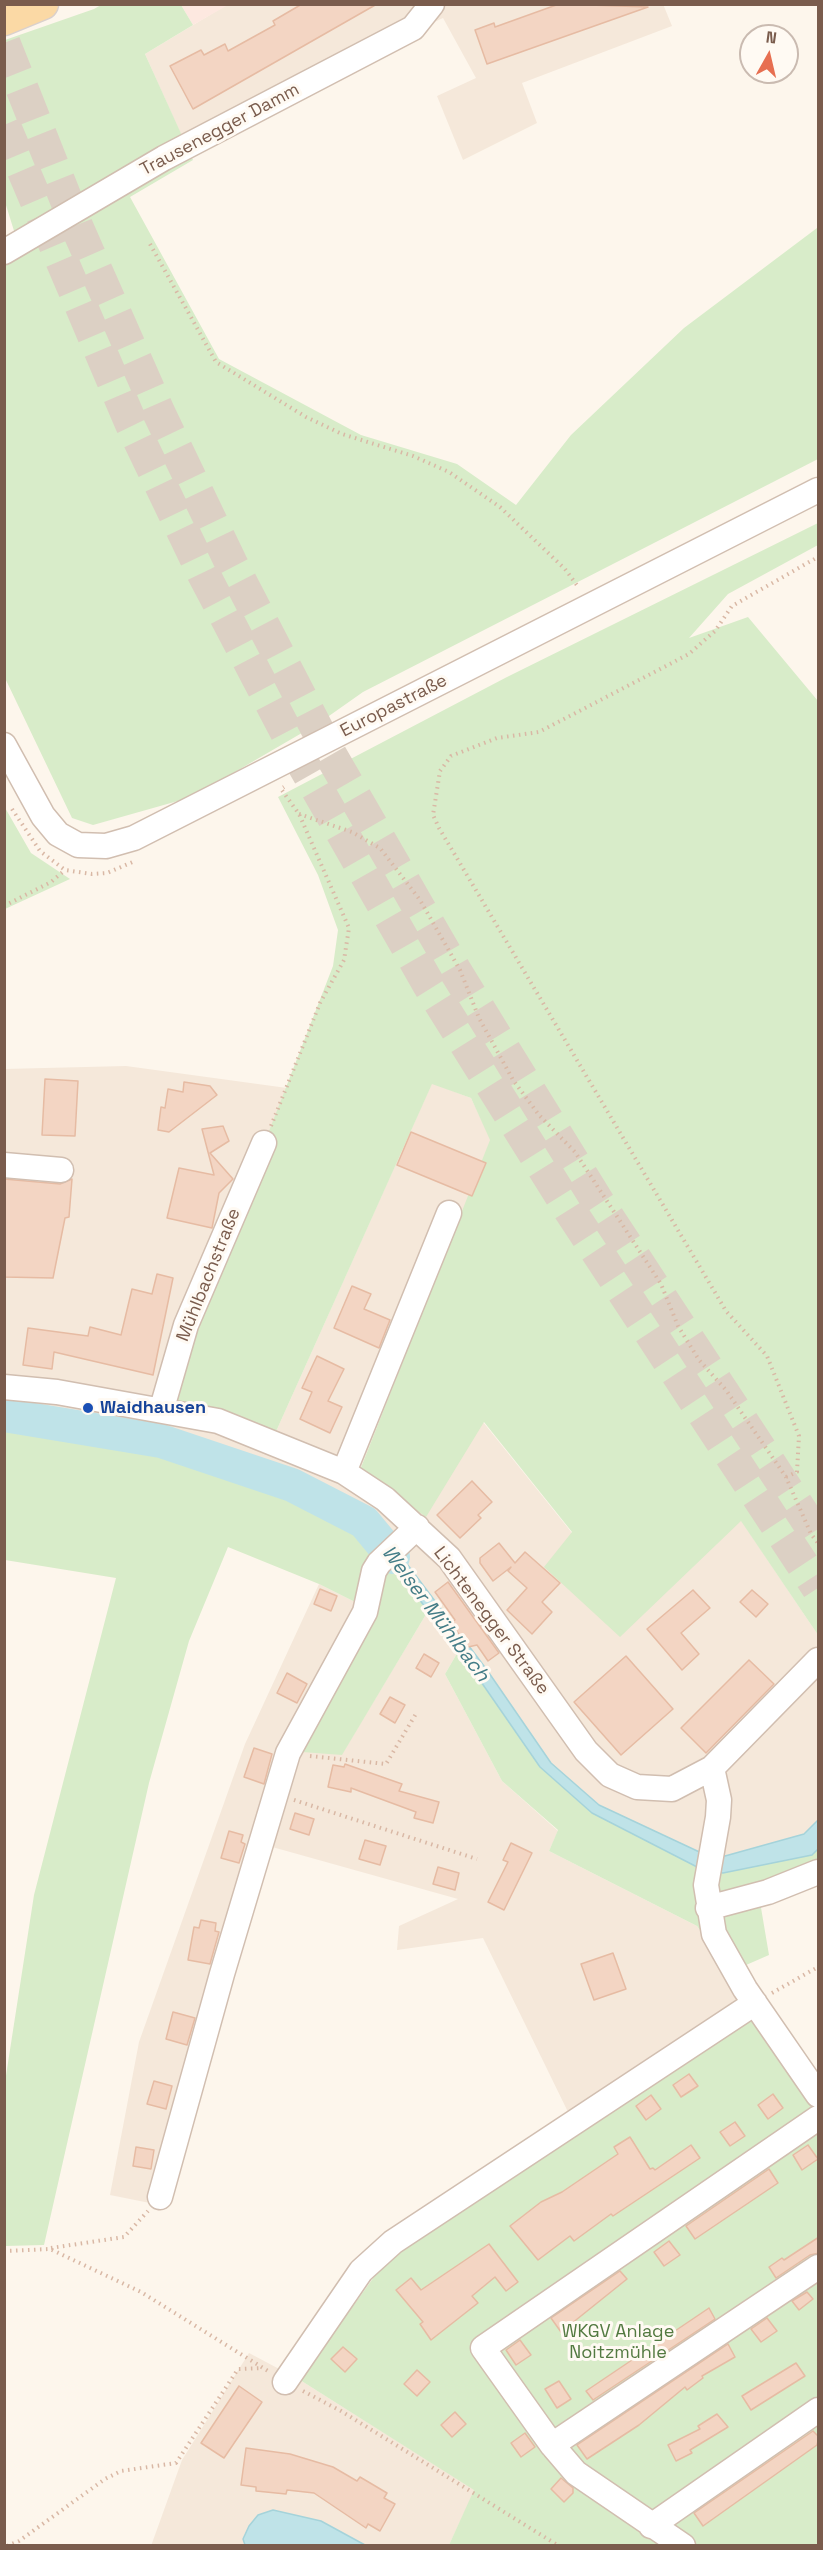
<!DOCTYPE html>
<html>
<head>
<meta charset="utf-8">
<style>
	body { margin:0 }
	#map { position:relative; width:823px; height:2550px; overflow:hidden; background:#fdf6ec; font-family:"Space Grotesk",sans-serif }
	canvas { display:block }
	.frame { position:absolute; inset:0; border:6px solid #7a5c4d; pointer-events:none }
	.north { position:absolute; left:739px; top:24px; width:60px; height:60px; box-sizing:border-box; background:#fffaf3; border:2px solid #cabbb1; border-radius:50%; rotate:8deg; font-size:16px; font-weight:700; line-height:24px; text-align:center; color:#7a5c4d }
	.north::after { content:''; display:block; margin:auto; width:21px; height:27px; background:#e76f51; clip-path:polygon(50% 0,100% 100%,50% 72%,0 100%) }
</style>
</head>
<body>
<div id="map">
<canvas width="823" height="2550"></canvas>
<div class="frame"></div>
<div class="north">N</div>
</div>
<script>
const c = document.querySelector('canvas').getContext('2d');
c.lineJoin = 'round';
function fillPath(path, color) {
  c.fillStyle = color;
  c.fill(path, 'evenodd');
}
function toPath(rows) {
  const path = new Path2D();
  for (const r of rows) {
    path.moveTo(r[0], r[1]);
    for (let i = 2; i < r.length; i += 2) path.lineTo(r[i], r[i + 1]);
  }
  return path;
}
function stroke(path, color, width, dash) {
  c.strokeStyle = color;
  c.lineWidth = width;
  c.lineCap = dash ? 'butt' : 'round';
  c.setLineDash(dash || []);
  c.stroke(path);
}
function write(font, color, halo, rows, align = 'center') {
  c.font = font + ' "Space Grotesk",sans-serif';
  c.lineWidth = 6;
  c.setLineDash([]);
  c.textBaseline = 'middle';
  c.strokeStyle = halo;
  c.fillStyle = color;
  for (const [text, x, y, turn = 0] of rows) {
    c.save();
    c.translate(x, y);
    c.rotate((+turn || 0) * Math.PI / 180);
    c.textAlign = isNaN(turn) ? turn : align;
    if (halo) c.strokeText(text, 0, 0);
    c.fillText(text, 0, 0);
    c.restore();
  }
}
fillPath(toPath([
	[228,4,663,4,672,26,522,83,537,123,463,160,437,96,476,78,443,18,183,139,145,54],
	[126,1066,287,1088,164,1401,274,1436,432,1083,471,1098,491,1140,360,1470,483,1422,572,1533,741,1520,818,1635,818,1820,804,1834,725,1856,708,1856,599,1805,551,1764,487,1670,398,1552,364,1522,292,1485,161,1441,5,1415,4,1069],
	[319,1584,367,1608,342,1754,428,1611,459,1650,445,1674,502,1781,558,1831,549,1851,697,1926,751,2003,569,2114,483,1938,397,1950,399,1926,458,1899,258,1843,155,2204,110,2195,139,2042,245,1744],
	[249,2353,300,2380,475,2490,449,2545,151,2546,182,2460]
]), '#f5e8da');
fillPath(toPath([
	[181,5,228,5,193,25]
]), '#fde8e0');
fillPath(toPath([
	[101,5,181,5,193,25,145,54,193,160,130,197,219,359,361,435,457,464,516,505,571,435,684,328,817,228,818,459,363,692,319,723,192,797,93,825,72,818,5,678,4,262,20,250,5,202,5,40,94,9],
	[818,523,818,545,728,594,689,638,748,617,818,701,818,1635,741,1521,620,1637,544,1567,572,1532,484,1422,426,1517,360,1470,490,1140,471,1098,432,1084,274,1436,164,1402,333,966,338,930,318,875,278,797,507,677],
	[4,806,31,853,70,879,5,909],
	[5,1428,157,1448,285,1490,356,1525,385,1556,428,1611,342,1755,289,1751,367,1608,319,1584,228,1547,189,1641,149,1783,44,2245,5,2246,5,2082,34,1895,116,1578,5,1560],
	[459,1650,541,1768,592,1813,701,1869,723,1873,812,1855,818,1849,818,1865,758,1890,769,1955,730,1972,697,1926,549,1851,558,1830,502,1781,445,1674],
	[750,2017,818,2116,818,2545,449,2545,474,2490,300,2380,394,2249]
]), '#d8ecc9');
const water = toPath([
	[4,1415,161,1441,292,1485,364,1522,398,1552,487,1670,551,1763,599,1805,708,1856,725,1856,804,1834,818,1820,818,1849,812,1855,723,1873,701,1869,592,1813,540,1767,459,1650,385,1556,356,1525,285,1490,157,1448,5,1428,4,1415],
	[273,2510,321,2521,365,2545,245,2545,243,2539,249,2526,258,2515,273,2510]
]);
fillPath(water, '#bfe3e8');
stroke(water, '#a5d3da', 1.5);
stroke(toPath([
	[4,1415,161,1441,292,1485,364,1522,393,1557]
]), '#bfe3e8', 34);
const building = toPath([
	[302,4,377,4,193,109,170,66,201,50,204,55,225,44,228,51,275,25,273,21,302,4],
	[559,4,648,7,487,64,475,30,494,23,495,27,559,4],
	[45,1079,78,1081,75,1136,42,1135,45,1079],
	[184,1082,210,1086,217,1095,169,1132,158,1130,161,1107,165,1108,168,1089,183,1092,184,1082],
	[223,1126,229,1141,210,1153,233,1179,219,1193,212,1228,167,1218,179,1168,214,1175,202,1129,223,1126],
	[411,1132,486,1163,472,1196,397,1165,411,1132],
	[4,1179,60,1184,72,1179,69,1217,65,1218,53,1278,4,1277,4,1179],
	[157,1274,173,1278,153,1375,54,1352,52,1369,23,1365,28,1328,88,1336,90,1327,121,1335,132,1289,152,1294,157,1274],
	[352,1286,371,1294,364,1309,390,1320,379,1348,334,1328,352,1286],
	[317,1356,344,1369,328,1401,342,1407,330,1433,300,1419,312,1392,302,1388,317,1356],
	[472,1481,492,1502,478,1515,481,1518,460,1538,437,1515,472,1481],
	[499,1543,515,1563,525,1552,560,1583,542,1602,552,1612,532,1634,507,1610,527,1588,508,1571,511,1567,493,1581,480,1563,480,1558,499,1543],
	[448,1582,499,1653,488,1661,477,1645,468,1647,451,1623,455,1620,435,1592,448,1582],
	[320,1589,337,1596,331,1611,314,1604,320,1589],
	[693,1590,710,1608,681,1633,699,1654,682,1670,647,1629,693,1590],
	[752,1590,768,1604,756,1617,740,1602,752,1590],
	[424,1654,439,1663,431,1677,416,1668,424,1654],
	[626,1656,673,1709,621,1755,574,1702,626,1656],
	[749,1660,774,1684,706,1753,681,1728,749,1660],
	[287,1673,307,1684,297,1703,277,1693,287,1673],
	[390,1697,405,1705,395,1723,380,1714,390,1697],
	[254,1748,272,1754,264,1784,244,1777,254,1748],
	[345,1764,402,1784,399,1791,439,1802,433,1823,414,1818,416,1812,351,1788,351,1792,328,1787,333,1765,344,1767,345,1764],
	[295,1813,314,1819,309,1835,290,1829,295,1813],
	[229,1831,243,1835,241,1842,245,1844,239,1863,221,1858,229,1831],
	[365,1840,386,1846,380,1865,359,1859,365,1840],
	[511,1843,532,1853,504,1910,488,1902,508,1862,503,1860,511,1843],
	[438,1867,459,1873,455,1890,433,1884,438,1867],
	[201,1920,216,1923,215,1931,219,1932,210,1964,188,1960,194,1927,199,1928,201,1920],
	[613,1953,626,1989,594,2000,581,1964,613,1953],
	[173,2012,195,2018,187,2045,166,2039,173,2012],
	[689,2074,698,2086,681,2097,673,2085,689,2074],
	[154,2081,172,2086,166,2109,147,2104,154,2081],
	[773,2094,783,2108,768,2119,758,2105,773,2094],
	[651,2095,661,2109,646,2120,636,2106,651,2095],
	[735,2122,745,2136,730,2146,720,2132,735,2122],
	[630,2137,650,2169,653,2168,655,2170,691,2145,700,2158,613,2216,611,2214,574,2241,570,2236,538,2260,510,2226,541,2202,562,2192,618,2154,614,2147,630,2137],
	[808,2145,818,2159,802,2170,793,2155,808,2145],
	[136,2147,154,2150,151,2169,133,2166,136,2147],
	[769,2169,778,2183,695,2239,686,2226,769,2169],
	[819,2237,819,2253,810,2255,776,2278,769,2267,782,2258,784,2260,819,2237],
	[669,2241,680,2255,664,2266,654,2252,669,2241],
	[489,2244,518,2282,506,2291,495,2277,472,2296,478,2303,431,2340,420,2324,423,2322,396,2290,411,2278,421,2290,489,2244],
	[620,2271,627,2279,561,2332,551,2318,620,2271],
	[807,2292,813,2299,799,2310,792,2301,807,2292],
	[709,2308,715,2319,593,2400,586,2391,709,2308],
	[767,2318,777,2331,761,2342,751,2329,767,2318],
	[520,2340,531,2355,516,2365,506,2350,520,2340],
	[728,2344,735,2357,702,2376,703,2378,687,2390,685,2387,639,2425,587,2459,577,2445,728,2344],
	[343,2347,357,2359,345,2372,331,2359,343,2347],
	[796,2363,805,2376,751,2410,742,2396,796,2363],
	[417,2370,430,2382,417,2396,404,2384,417,2370],
	[559,2381,571,2399,557,2408,545,2389,559,2381],
	[239,2386,262,2402,224,2458,201,2443,239,2386],
	[455,2412,466,2424,452,2437,441,2425,455,2412],
	[717,2414,728,2427,690,2450,692,2453,676,2461,668,2445,700,2429,698,2426,717,2414],
	[813,2431,819,2437,817,2445,703,2526,694,2513,813,2431],
	[525,2433,535,2447,521,2457,511,2443,525,2433],
	[246,2448,290,2454,333,2467,357,2481,360,2477,387,2493,384,2498,395,2504,380,2531,368,2524,366,2528,314,2493,287,2490,286,2494,256,2491,256,2487,241,2485,246,2448],
	[561,2478,573,2488,573,2493,564,2502,551,2489,561,2478]
]);
fillPath(building, '#f3d5c3');
stroke(building, '#e6bba3', 1.5);
stroke(toPath([
	[4,43,77,227,159,413,231,563,329,752,456,972,598,1202,818,1537],
	[4,125,131,423,203,573,303,764,429,985,571,1212,818,1588]
]), '#dcd0c4', 33, [33, 16]);
const minor = toPath([
	[4,252,164,158,413,28,432,4],
	[4,745,43,816,58,834,78,845,106,846,134,838,818,490],
	[4,1165,61,1170],
	[4,1387,57,1392,218,1421,344,1472,385,1499,449,1558,586,1751,610,1775,637,1787,672,1789,712,1768,818,1660],
	[162,1408,186,1325,264,1143],
	[344,1472,449,1213],
	[712,1768,719,1800,718,1817,706,1885,714,1934,745,1989,818,2095],
	[708,1908,768,1892,818,1872],
	[160,2197,222,1974,288,1753,365,1612,374,1571,379,1563,417,1527],
	[285,2382,361,2271,393,2242,755,2003],
	[552,2445,818,2267],
	[651,2526,818,2410],
	[683,2546,576,2473,552,2445,483,2348,818,2118]
]);
const major = toPath([
	[4,20,43,4]
]);
stroke(minor, '#d1beb0', 27);
stroke(major, '#dad1cd', 33);
stroke(toPath([
	[150,244,216,362,306,417,342,434,413,456,449,472,500,507,565,569,579,588],
	[12,809,40,851,65,870,92,874,107,873,135,861],
	[299,814,352,832,380,848,420,900,460,970,479,1018,513,1080,539,1115,575,1152,661,1284,678,1326,699,1360,726,1390,786,1477,811,1534,818,1543],
	[4,906,51,882,65,870],
	[271,1126,320,1003,344,960,349,928,299,814,281,789,284,787],
	[786,1477,797,1472,799,1436,767,1356,726,1311,439,828,433,815,440,771,451,756,497,738,539,732,689,654,715,631,732,606,818,557],
	[310,1756,386,1764,417,1712],
	[294,1800,477,1859],
	[772,1993,818,1967],
	[51,2248,124,2237,148,2211],
	[4,2251,50,2249,141,2292,268,2371],
	[303,2391,341,2411,559,2546],
	[7,2546,19,2541,105,2479,121,2471,176,2463,238,2369,262,2368]
]), '#d9b8a5', 4, [1.5, 4.5]);
stroke(minor, '#fff', 24);
stroke(major, '#fbd9a5', 30);
for (const [x, y, r, color] of [
	[88,1408,6,"#1a4fb4"]
]) {
  const dot = new Path2D();
  dot.arc(x, y, r, 0, 2 * Math.PI);
  c.fillStyle = color;
  c.fill(dot);
  stroke(dot, '#fffaf3', 2);
}
write('18px', '#7a5c4d', '#fffaf3', [
	["Trausenegger Damm",220,130,-28],
	["Europastraße",394,706,-27],
	["Mühlbachstraße",209,1275,-68],
	["Lichtenegger Straße",491,1621,53]
]);
write('bold 18px', '#164399', '#fffaf3', [
	["Waidhausen",100,1408]
], 'left');
write('18px', '#537a41', '#fffaf3', [
	["WKGV Anlage",618,2332],
	["Noitzmühle",618,2353]
]);
write('italic 20px', '#437c86', '#fffaf3', [
	["Welser Mühlbach",435,1614,53]
]);
</script>
</body>
</html>
